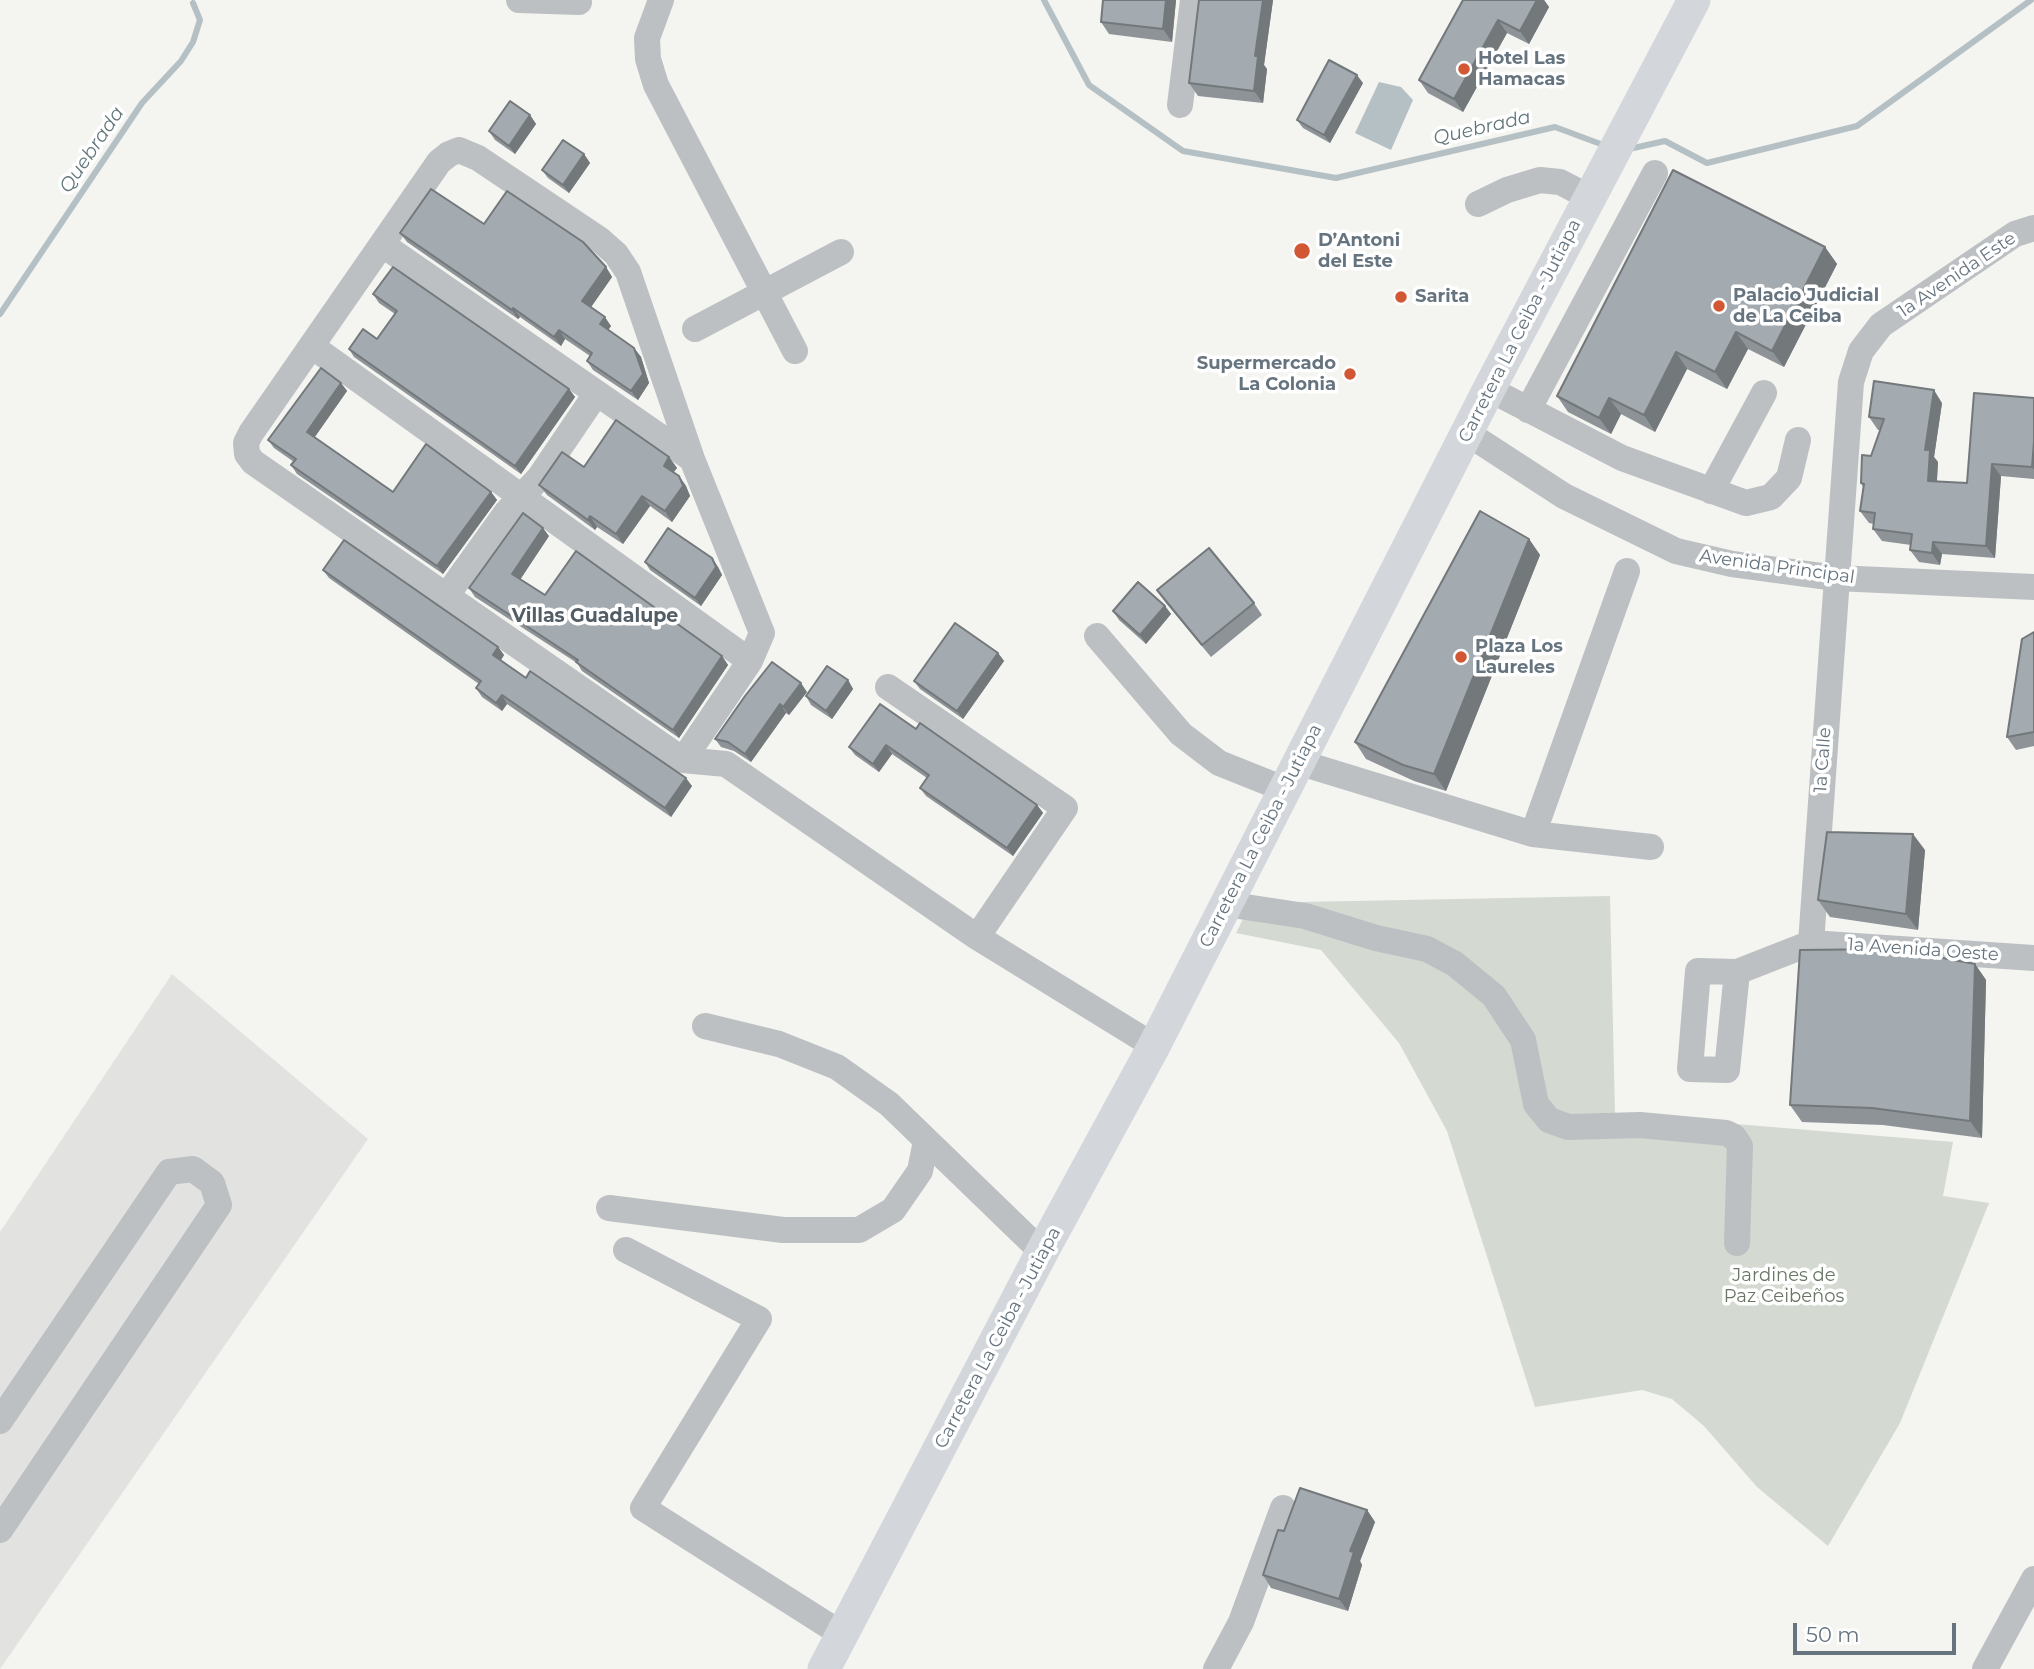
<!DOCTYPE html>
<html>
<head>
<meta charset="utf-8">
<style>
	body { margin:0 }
	#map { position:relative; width:2034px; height:1669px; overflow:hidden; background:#f4f4f1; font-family:Montserrat,sans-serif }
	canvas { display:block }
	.scale { position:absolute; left:1793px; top:1623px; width:163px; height:32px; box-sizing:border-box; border:4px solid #66747f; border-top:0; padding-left:9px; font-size:21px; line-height:24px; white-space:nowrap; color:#66747f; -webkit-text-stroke:5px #fff; paint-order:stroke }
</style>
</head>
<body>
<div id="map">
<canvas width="2034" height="1669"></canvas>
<div class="scale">50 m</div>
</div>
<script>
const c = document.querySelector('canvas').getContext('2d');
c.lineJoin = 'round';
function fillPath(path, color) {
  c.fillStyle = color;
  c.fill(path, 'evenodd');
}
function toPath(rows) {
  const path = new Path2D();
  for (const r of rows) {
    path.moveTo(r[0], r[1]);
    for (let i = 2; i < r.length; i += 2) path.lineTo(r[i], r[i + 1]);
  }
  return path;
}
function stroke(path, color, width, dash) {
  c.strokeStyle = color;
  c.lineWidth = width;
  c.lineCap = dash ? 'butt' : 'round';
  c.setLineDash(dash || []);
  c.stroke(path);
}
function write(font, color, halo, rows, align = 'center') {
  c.font = font + ' Montserrat,sans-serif';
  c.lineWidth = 7;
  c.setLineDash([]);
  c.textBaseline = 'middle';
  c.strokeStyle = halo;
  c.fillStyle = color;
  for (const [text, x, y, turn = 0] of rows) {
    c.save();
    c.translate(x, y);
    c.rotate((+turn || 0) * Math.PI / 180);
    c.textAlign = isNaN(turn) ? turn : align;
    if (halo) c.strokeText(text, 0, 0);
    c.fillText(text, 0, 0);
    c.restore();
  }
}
fillPath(toPath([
	[172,974,368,1139,0,1669,0,1232]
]), '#e2e3e1');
fillPath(toPath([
	[1610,896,1615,1114,1953,1142,1943,1196,1989,1203,1900,1423,1828,1546,1757,1487,1704,1426,1672,1399,1642,1390,1535,1407,1447,1131,1399,1043,1321,950,1236,933,1251,903]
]), '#d4d9d1');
fillPath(toPath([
	[1379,82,1401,87,1413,100,1391,150,1355,133]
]), '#b5c0c4');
stroke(toPath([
	[1044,0,1089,85,1183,151,1336,178,1555,127,1606,146],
	[1629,149,1665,141,1707,163,1857,126,2031,0],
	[0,314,142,103,181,61,193,42,200,20,193,3]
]), '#b5c0c4', 6);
stroke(toPath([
	[519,0,579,2],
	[661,0,647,38,648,59,656,85,795,351],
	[1180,105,1193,0],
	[1478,204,1507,190,1540,180,1560,182,1589,197],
	[383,245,692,459],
	[695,329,841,252],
	[313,347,750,661],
	[1489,389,1622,458,1746,503,1771,497,1789,478,1798,440],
	[1528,410,1655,173],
	[1467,433,1564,496,1676,551,1732,564,1836,578,2034,587],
	[1711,491,1764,393],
	[1627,571,1533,834,1651,847],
	[445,598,506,513,539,478,596,394],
	[1097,636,1181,734,1219,763,1284,789],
	[888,687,1065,808,977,937],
	[683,760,750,661,762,633,692,459,628,272,616,254,599,239,478,158,459,150,449,154,439,162,251,433,246,443,247,454,253,462,683,760,726,764,977,937,1154,1046],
	[1298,762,1533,834],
	[1226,904,1305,916,1376,938,1427,949,1455,964,1494,996,1523,1040,1536,1104,1549,1120,1568,1127,1640,1125,1726,1133,1734,1137,1740,1146,1737,1243],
	[1811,943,1851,382,1861,351,1881,325,2015,234,2034,228],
	[1737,972,1727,1070,1690,1069,1698,971,1737,972,1811,943,2034,958],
	[705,1026,779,1044,837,1067,889,1104,1042,1252],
	[609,1208,783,1230,859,1230,893,1210,920,1171,926,1141],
	[626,1250,759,1319,643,1508,843,1635],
	[0,1421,169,1172,193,1169,212,1183,219,1205,0,1530],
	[1216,1669,1241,1622,1283,1508],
	[1985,1669,2034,1579]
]), '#bcc0c3', 26);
stroke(toPath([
	[824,1669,1042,1252,1154,1046,1489,389,1694,0]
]), '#d3d7db', 33);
fillPath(toPath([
	[1103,0,1176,0,1172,42,1109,34,1101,22],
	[1199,0,1273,0,1264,65,1267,69,1263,103,1198,96,1189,83],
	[1463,0,1544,0,1549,7,1529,44,1507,33,1463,112,1428,93,1419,80],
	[1363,83,1330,143,1303,128,1297,120],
	[530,115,536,124,515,154,495,140,489,131],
	[584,154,590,163,569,193,548,178,542,170],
	[484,224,606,267,612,277,591,307,611,326,608,330,634,348,641,357,649,383,638,400,593,370,587,361,590,356,565,339,561,346,520,317,518,319,407,242,400,233],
	[1825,247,1837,264,1784,367,1748,349,1727,389,1687,369,1655,432,1621,414,1611,434,1568,412,1557,396],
	[373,294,569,389,575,397,521,474,354,357,349,349,377,339,395,314,379,303],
	[341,383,347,391,314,438,393,492,491,492,497,500,443,574,297,474,291,465,294,462,274,448,268,440],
	[2034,398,2034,479,2001,476,1995,558,1942,554,1940,565,1919,562,1910,550,1911,545,1882,541,1873,529,1874,524,1869,523,1860,511,1863,487,1861,483,1880,430,1878,430,1869,417,1942,403,1934,457,1938,462,1937,481,1967,483],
	[669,457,677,468,673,472,679,476,686,486,690,496,672,522,650,506,623,544,597,527,595,530,547,495,539,485,584,467],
	[549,536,520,579,545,595,722,656,728,665,679,738,582,671,577,663,475,597,469,588],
	[1529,539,1540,555,1446,791,1414,781,1366,759,1355,742],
	[712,558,718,567,722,575,701,606,650,570,645,562],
	[323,570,498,647,504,655,501,660,526,678,692,786,671,817,507,704,502,711,482,697,476,688,479,684,329,578],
	[1157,590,1254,603,1262,615,1211,657,1166,603],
	[1165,606,1171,614,1146,644,1119,620,1113,611],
	[2034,632,2034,746,2016,750,2007,737],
	[998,653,1004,661,963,719,920,689,914,681],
	[848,680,853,689,832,719,811,705,806,696],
	[807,692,789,715,786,713,751,762,734,751,721,747,715,739],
	[916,729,1037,805,1043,813,1013,856,926,796,920,788,927,778,892,754,879,772,855,755,849,747],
	[1925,850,1918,930,1830,917,1818,900],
	[1975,964,1986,980,1982,1138,1883,1125,1802,1122,1790,1105],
	[1367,1510,1375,1522,1360,1561,1362,1565,1348,1611,1271,1588,1263,1575,1284,1531]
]), '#8d9397');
fillPath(toPath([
	[1166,0,1176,0,1172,42,1163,29],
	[1263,0,1273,0,1264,65,1267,69,1263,103,1254,91,1255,56],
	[1537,0,1544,0,1549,7,1529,44,1520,31],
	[1498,20,1507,33,1463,112,1454,99],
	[1357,75,1363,83,1330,143,1324,135],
	[530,115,536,124,515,154,509,146],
	[584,154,590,163,569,193,563,185],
	[1825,247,1837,264,1784,367,1772,351],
	[606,267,612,277,589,310,582,301],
	[513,308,520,317,518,319,512,310],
	[605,317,611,326,606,333,600,324],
	[559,330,565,339,561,346,554,337],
	[1736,332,1748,349,1727,389,1715,372],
	[634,348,641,357,649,383,638,400,631,391],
	[1676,352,1687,369,1655,432,1644,415],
	[341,383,347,391,312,441,307,432],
	[569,389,575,397,521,474,515,466],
	[1934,390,1942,403,1934,457,1938,462,1936,493,1928,481,1925,450],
	[1609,398,1621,414,1611,434,1599,418],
	[2034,441,2034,470,2032,467],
	[669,457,677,468,671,476,664,466],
	[1992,464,2001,476,1995,558,1986,546],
	[679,476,686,486,690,496,672,522,665,511],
	[491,492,497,500,443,574,437,566],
	[642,496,650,506,623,544,616,534],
	[590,516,597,527,595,530,588,520],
	[543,528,549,536,518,583,512,574],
	[1529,539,1540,555,1446,791,1434,774],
	[1933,542,1942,554,1940,565,1932,553],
	[712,558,718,567,722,575,701,606,695,598],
	[1165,606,1171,614,1146,644,1140,635],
	[498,647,504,655,499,663,493,655],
	[998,653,1004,661,963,719,957,711],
	[722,656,728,665,679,738,673,730],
	[848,680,853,689,832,719,826,711],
	[801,683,807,692,789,715,783,707],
	[502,695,507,704,502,711,496,703],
	[780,704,786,713,751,762,745,754],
	[886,745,892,754,879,772,873,764],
	[686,778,692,786,671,817,665,808],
	[1037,805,1043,813,1013,856,1007,848],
	[1913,834,1925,850,1918,930,1906,914],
	[1975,964,1986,980,1982,1138,1970,1121],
	[1367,1510,1375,1522,1360,1561,1362,1565,1348,1611,1339,1599,1350,1551]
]), '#73787b');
const building = toPath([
	[1103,0,1166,0,1163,29,1101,22,1103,0],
	[1199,0,1263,0,1255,56,1258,56,1254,91,1189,83,1199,0],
	[1463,0,1537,0,1520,31,1498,20,1454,99,1419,80,1463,0],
	[1329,60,1357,75,1324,135,1297,120,1329,60],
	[510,101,530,115,509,146,489,131,510,101],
	[563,140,584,154,563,185,542,170,563,140],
	[1673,170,1825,247,1772,351,1736,332,1715,372,1676,352,1644,415,1609,398,1599,418,1557,396,1673,170],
	[431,189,484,224,507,191,583,242,606,267,582,301,605,317,600,324,634,348,643,374,631,391,587,361,592,353,559,330,554,337,513,308,512,310,400,233,431,189],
	[393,267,569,389,515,466,349,349,363,329,377,339,397,311,373,294,393,267],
	[321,368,341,383,307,432,393,492,426,444,491,492,437,566,291,465,296,459,268,440,321,368],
	[1874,381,1934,390,1925,450,1930,450,1928,481,1967,483,1974,393,2034,398,2034,441,2032,467,1992,464,1986,546,1933,542,1932,553,1910,550,1912,534,1873,529,1875,513,1860,511,1864,484,1861,483,1862,455,1871,456,1884,419,1869,417,1874,381],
	[616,420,669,457,664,466,679,476,683,486,665,511,642,496,616,534,590,516,588,520,539,485,562,452,584,467,616,420],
	[1480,511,1529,539,1434,774,1403,765,1355,742,1480,511],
	[523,513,543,528,512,574,545,595,576,551,722,656,673,730,576,662,578,660,469,588,523,513],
	[668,528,712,558,716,567,695,598,645,562,668,528],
	[344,540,498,647,493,655,526,678,530,671,686,778,665,808,502,695,496,703,476,688,481,681,323,570,344,540],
	[1209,548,1254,603,1202,645,1157,590,1209,548],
	[1138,582,1165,606,1140,635,1113,611,1138,582],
	[955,623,998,653,957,711,914,681,955,623],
	[2034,632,2034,732,2007,737,2022,639,2034,632],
	[772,662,801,683,783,707,780,704,745,754,728,742,715,739,745,696,772,662],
	[827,666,848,680,826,711,806,696,827,666],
	[880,704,916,729,920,723,1037,805,1007,848,920,788,929,775,886,745,873,764,849,747,880,704],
	[1827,832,1913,834,1906,914,1818,900,1827,832],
	[1894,949,1975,964,1970,1121,1872,1108,1790,1105,1800,950,1894,949],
	[1300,1488,1367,1510,1350,1551,1354,1552,1339,1599,1263,1575,1278,1530,1284,1531,1300,1488]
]);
fillPath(building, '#a4abb0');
stroke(building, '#73787b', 2);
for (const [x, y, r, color] of [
	[1464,69,7,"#d25733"],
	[1302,251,9,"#d25733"],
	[1401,297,7,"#d25733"],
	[1719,306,7,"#d25733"],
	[1350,374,7,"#d25733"],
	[1461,657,7,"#d25733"]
]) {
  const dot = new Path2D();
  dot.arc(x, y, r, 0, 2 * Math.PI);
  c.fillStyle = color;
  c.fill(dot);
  stroke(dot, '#fff', 2.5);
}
write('bold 18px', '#66747f', '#fff', [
	["Hotel Las",1478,59],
	["Hamacas",1478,80],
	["D’Antoni",1318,241],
	["del Este",1318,262],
	["Palacio Judicial",1733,296],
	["de La Ceiba",1733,317],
	["Sarita",1415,297],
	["Supermercado",1336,364,"right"],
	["La Colonia",1336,385,"right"],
	["Plaza Los",1475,647],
	["Laureles",1475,668]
], 'left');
write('18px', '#66747f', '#fff', [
	["1a Avenida Este",1957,275,-34],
	["Carretera La Ceiba - Jutiapa",1520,331,-63],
	["Avenida Principal",1777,567,8],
	["1a Calle",1823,760,-86],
	["Carretera La Ceiba - Jutiapa",1261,836,-63],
	["1a Avenida Oeste",1923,950,4],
	["Carretera La Ceiba - Jutiapa",998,1338,-62]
]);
write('18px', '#687764', '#fff', [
	["Jardines de",1784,1276],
	["Paz Ceibeños",1784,1297]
]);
write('italic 19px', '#62767c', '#fff', [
	["Quebrada",1482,128,-13],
	["Quebrada",92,150,-56]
]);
write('bold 19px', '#535d65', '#fff', [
	["Villas Guadalupe",595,616]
]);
</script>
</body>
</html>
